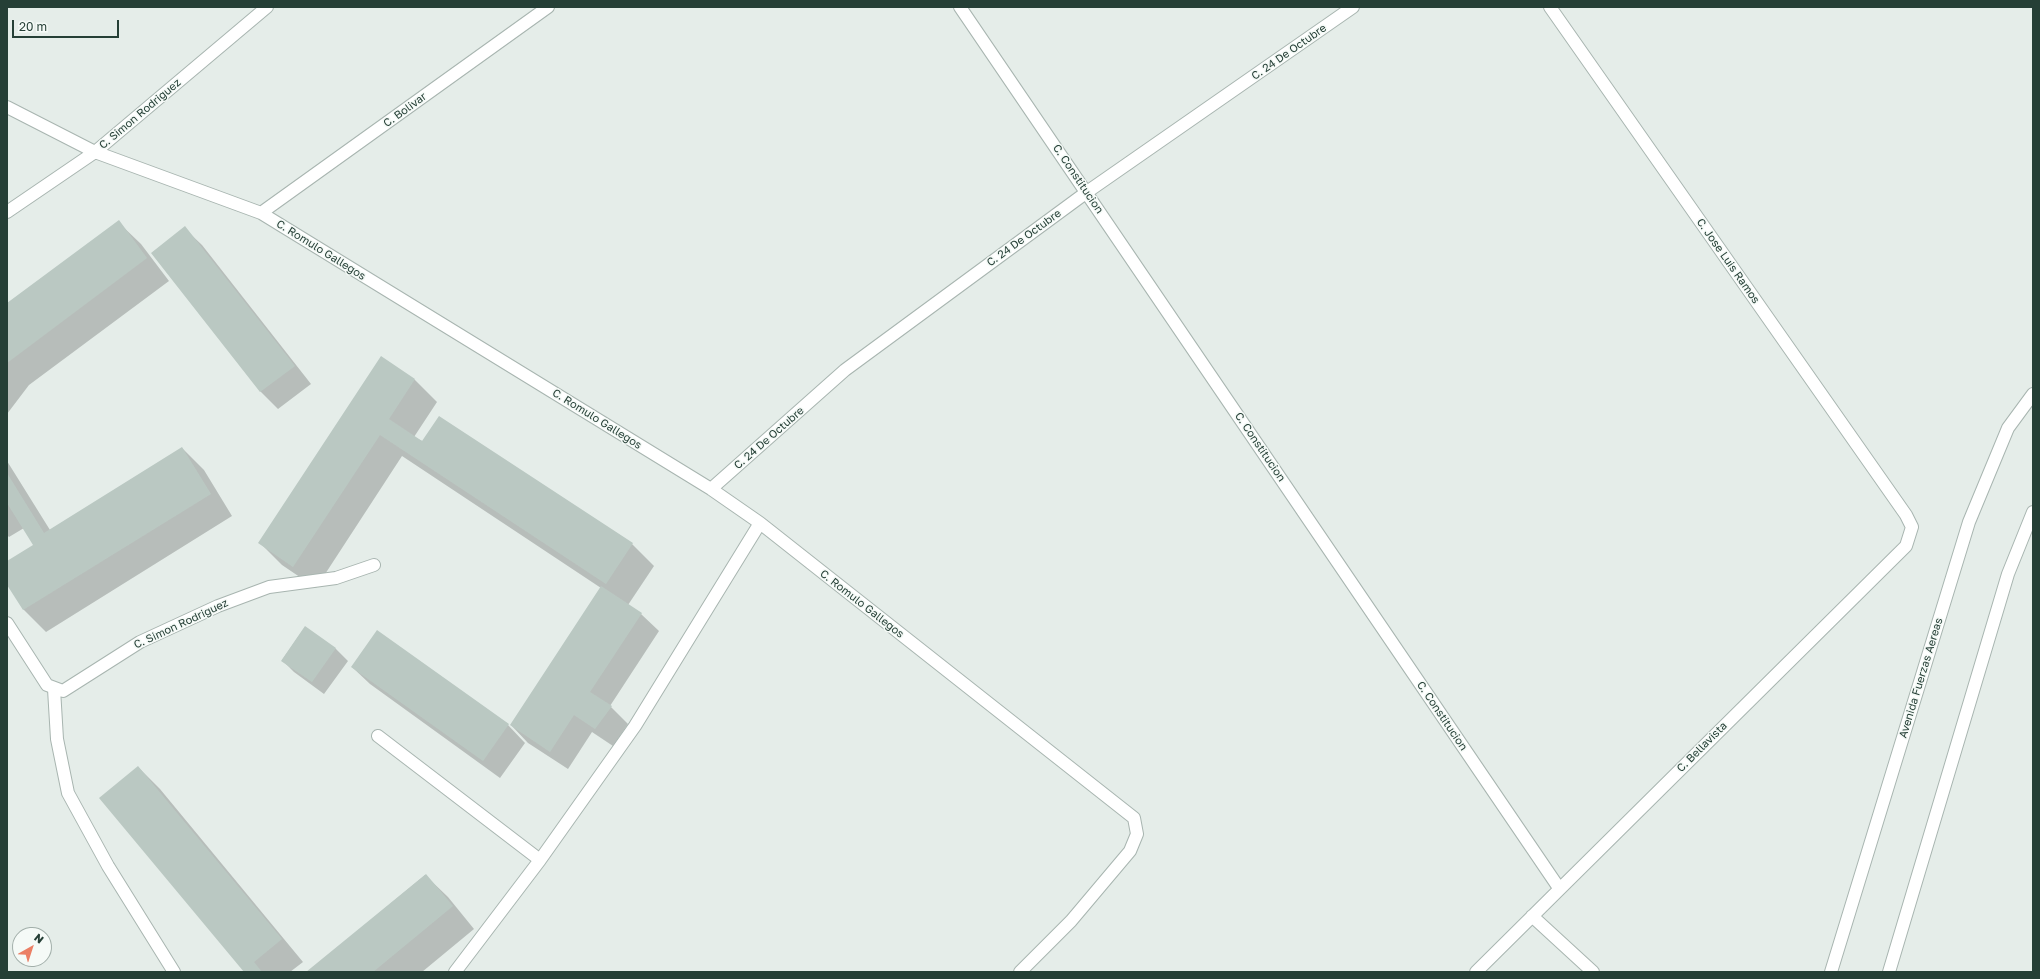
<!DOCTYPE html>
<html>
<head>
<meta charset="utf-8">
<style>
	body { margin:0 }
	#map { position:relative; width:2040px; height:979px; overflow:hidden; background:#e5ede9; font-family:"Golos Text",sans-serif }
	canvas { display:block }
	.frame { position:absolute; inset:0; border:8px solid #253f36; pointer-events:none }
	.north { position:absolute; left:12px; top:927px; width:40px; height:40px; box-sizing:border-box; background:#f5faf7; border:1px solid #a2afaa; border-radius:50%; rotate:39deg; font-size:11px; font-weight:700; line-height:16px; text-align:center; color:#253f36 }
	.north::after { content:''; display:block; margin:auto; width:14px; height:18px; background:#eb7f65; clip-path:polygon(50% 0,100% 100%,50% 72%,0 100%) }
	.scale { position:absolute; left:12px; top:20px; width:107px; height:18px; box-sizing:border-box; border:2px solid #253f36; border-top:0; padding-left:5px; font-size:12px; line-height:14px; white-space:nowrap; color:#253f36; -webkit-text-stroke:3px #f5faf7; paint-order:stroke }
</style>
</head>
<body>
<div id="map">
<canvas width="2040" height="979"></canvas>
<div class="frame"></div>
<div class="north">N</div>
<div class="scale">20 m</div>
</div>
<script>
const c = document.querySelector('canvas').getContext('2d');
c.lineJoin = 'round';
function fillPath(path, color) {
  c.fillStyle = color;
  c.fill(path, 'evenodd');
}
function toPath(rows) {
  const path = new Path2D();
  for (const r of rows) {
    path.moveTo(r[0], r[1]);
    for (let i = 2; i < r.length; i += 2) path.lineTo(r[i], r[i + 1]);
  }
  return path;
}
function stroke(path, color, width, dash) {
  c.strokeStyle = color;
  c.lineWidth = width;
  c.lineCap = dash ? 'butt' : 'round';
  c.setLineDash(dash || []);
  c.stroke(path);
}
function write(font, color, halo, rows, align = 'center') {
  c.font = font + ' "Golos Text",sans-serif';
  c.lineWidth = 3;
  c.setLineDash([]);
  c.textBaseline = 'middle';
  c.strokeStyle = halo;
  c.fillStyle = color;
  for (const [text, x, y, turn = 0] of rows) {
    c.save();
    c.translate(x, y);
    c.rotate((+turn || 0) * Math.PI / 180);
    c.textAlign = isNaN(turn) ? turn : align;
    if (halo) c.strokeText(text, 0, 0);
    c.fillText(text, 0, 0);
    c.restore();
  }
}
fillPath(toPath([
	[118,222,141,244,169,281,29,385,7,414,7,305],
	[184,228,202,245,311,384,278,409,261,392,152,253],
	[381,358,415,380,437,402,414,437,632,544,654,566,628,605,641,614,659,631,610,706,628,724,613,746,592,732,568,769,528,743,511,725,601,588,402,456,316,588,282,565,260,543],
	[182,448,204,470,232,516,46,632,23,609,7,583,7,562,35,545,24,528,9,537,7,535,7,461,50,530],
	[305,627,336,649,348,661,324,694,294,672,282,660],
	[352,667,508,725,525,743,500,778,370,684],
	[138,767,160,789,303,962,290,972,245,972],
	[425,875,448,897,474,929,422,972,308,972]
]), '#0003');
fillPath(toPath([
	[119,220,147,258,7,363,7,303],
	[185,226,295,366,260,392,151,253],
	[381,356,415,379,389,419,422,441,439,416,633,543,606,584,380,435,293,567,258,543],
	[182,447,211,494,23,610,7,585,7,561,33,545,7,503,7,473,44,533],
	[601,586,642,613,590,692,612,706,595,729,574,715,550,752,510,725],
	[305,626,336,648,312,682,281,661],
	[377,630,509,724,483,761,351,667],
	[138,766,282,939,254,962,262,972,244,972,99,798],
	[426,874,453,906,373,972,306,972]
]), '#bac8c2');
const minor = toPath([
	[960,7,1559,888],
	[7,107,95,152,261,213,711,489,760,523,1134,818,1137,834,1130,851,1071,921,1020,972],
	[7,212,95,152,267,7],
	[261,213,548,7],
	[711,489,845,370,1087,192,1353,7],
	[7,623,47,685,63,691,140,642,218,606,269,587,336,578,374,565],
	[54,689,57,739,68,793,108,866,174,972],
	[378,736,540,860],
	[1532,916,1593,972],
	[455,972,540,860,635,726,760,523],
	[1476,972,1906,546,1912,527,1906,515,1550,7],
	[1831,972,1969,522,2008,428,2033,394],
	[1889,972,2008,574,2033,512]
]);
stroke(minor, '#a8b5b0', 14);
stroke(minor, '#fff', 12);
write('11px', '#253f36', '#f5faf7', [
	["C. 24 De Octubre",1289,52,-35],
	["C. Bolivar",405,110,-36],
	["C. Simon Rodriguez",140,114,-40],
	["C. Constitucion",1078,179,56],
	["C. 24 De Octubre",1024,238,-36],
	["C. Romulo Gallegos",321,250,32],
	["C. Jose Luis Ramos",1728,261,55],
	["C. Romulo Gallegos",597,419,32],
	["C. 24 De Octubre",769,438,-41],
	["C. Constitucion",1260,447,56],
	["C. Romulo Gallegos",862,604,38],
	["C. Simon Rodriguez",181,624,-25],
	["Avenida Fuerzas Aereas",1921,678,-73],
	["C. Constitucion",1442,716,56],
	["C. Bellavista",1702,747,-45]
]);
</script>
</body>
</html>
